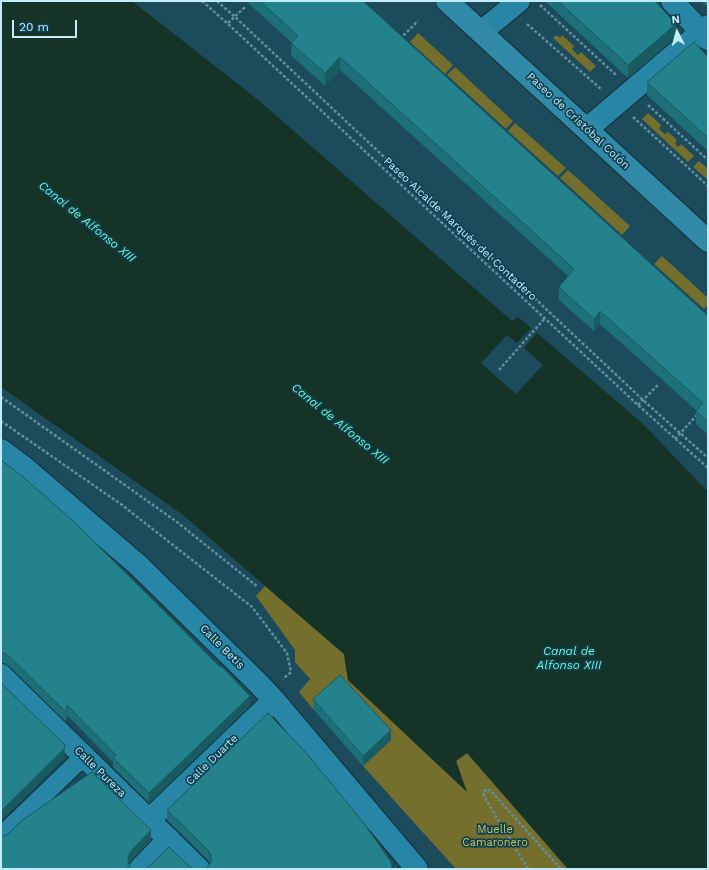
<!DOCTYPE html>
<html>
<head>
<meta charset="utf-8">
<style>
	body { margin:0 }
	#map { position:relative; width:709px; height:870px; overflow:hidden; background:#1c4b5c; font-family:"Work Sans",sans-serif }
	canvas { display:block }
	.frame { position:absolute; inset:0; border:2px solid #c2ebfc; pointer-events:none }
	.north { position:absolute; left:657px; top:12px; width:40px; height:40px; -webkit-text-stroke:3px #0f4051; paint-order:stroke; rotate:354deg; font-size:11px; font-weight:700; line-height:16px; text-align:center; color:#c2ebfc }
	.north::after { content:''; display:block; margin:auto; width:14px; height:18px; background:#c2ebfc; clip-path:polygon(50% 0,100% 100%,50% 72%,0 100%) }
	.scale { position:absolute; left:12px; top:20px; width:65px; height:18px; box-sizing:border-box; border:2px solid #c2ebfc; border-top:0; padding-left:5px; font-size:12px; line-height:14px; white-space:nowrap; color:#c2ebfc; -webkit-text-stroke:3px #0f4051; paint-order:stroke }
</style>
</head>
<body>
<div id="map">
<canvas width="709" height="870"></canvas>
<div class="frame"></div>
<div class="north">N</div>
<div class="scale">20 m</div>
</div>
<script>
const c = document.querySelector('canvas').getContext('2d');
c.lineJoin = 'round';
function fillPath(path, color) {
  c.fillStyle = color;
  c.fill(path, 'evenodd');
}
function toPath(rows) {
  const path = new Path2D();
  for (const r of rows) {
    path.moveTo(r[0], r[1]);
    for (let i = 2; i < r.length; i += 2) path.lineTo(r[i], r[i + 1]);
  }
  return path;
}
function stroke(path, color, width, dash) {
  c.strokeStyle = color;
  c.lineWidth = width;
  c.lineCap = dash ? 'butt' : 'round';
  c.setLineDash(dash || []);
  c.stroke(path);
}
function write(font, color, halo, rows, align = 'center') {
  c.font = font + ' "Work Sans",sans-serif';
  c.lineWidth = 3.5;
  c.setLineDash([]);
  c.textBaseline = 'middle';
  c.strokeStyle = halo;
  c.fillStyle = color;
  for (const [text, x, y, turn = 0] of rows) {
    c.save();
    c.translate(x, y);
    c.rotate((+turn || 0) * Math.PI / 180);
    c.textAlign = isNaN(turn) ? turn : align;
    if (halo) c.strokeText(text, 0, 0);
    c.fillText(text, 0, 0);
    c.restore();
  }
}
fillPath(toPath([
	[418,33,453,65,445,74,410,42],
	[556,35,560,38,562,35,574,46,572,49,578,55,581,52,596,66,590,72,553,38],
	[455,67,513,121,506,129,447,75],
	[648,113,661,125,659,129,665,134,668,132,677,140,675,143,678,147,681,144,694,156,688,162,642,119],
	[515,123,566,168,558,176,508,131],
	[699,161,708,169,708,180,693,167],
	[568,170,630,226,622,235,560,178],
	[662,256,708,298,708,305,704,309,654,264],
	[265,586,344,654,348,680,466,791,456,761,467,753,568,869,456,869,363,766,391,740,313,709,299,692,310,679,295,662,295,650,256,596]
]), '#746f2c');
fillPath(toPath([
	[1,1,132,1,257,99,512,321,518,317,537,333,643,424,708,492,708,869,568,869,467,753,456,761,467,792,348,680,344,654,183,515,1,387]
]), '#153327');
fillPath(toPath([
	[531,328,537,333,524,348,543,365,516,394,481,363,507,335,517,343]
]), '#1c4b5c');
const pedestrian = toPath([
	[1,836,84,756]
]);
const minor = toPath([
	[672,1,708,39],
	[481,32,519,1],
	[587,129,708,26],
	[1,450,25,468,138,565,258,683,274,700,417,869],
	[1,675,199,869],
	[149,820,274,700],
	[140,869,169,839]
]);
const primary = toPath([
	[447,1,708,241]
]);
stroke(pedestrian, '#132f3a', 20);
stroke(minor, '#132f3a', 24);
stroke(primary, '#132f3a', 24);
stroke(toPath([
	[202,1,228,24,638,405,708,468],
	[217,1,235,17,643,400,708,458],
	[540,5,617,76],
	[228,23,245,7],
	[527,24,601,89],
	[400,39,418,21],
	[648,105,708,160],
	[633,117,708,186],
	[499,370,545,318],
	[1,397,177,522,258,587],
	[638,405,659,384],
	[1,421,122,505,252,607,287,653,291,672,283,679],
	[675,439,697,415],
	[528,869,486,800,483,793,486,789,491,791,561,869]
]), '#628e9f', 2.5, [3, 2]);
stroke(pedestrian, '#2786a6', 18);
stroke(minor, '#2786a6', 22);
stroke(primary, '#3189a8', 22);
fillPath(toPath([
	[246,1,363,1,708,316,708,435,696,424,696,410,600,324,594,331,559,300,559,287,568,276,340,70,325,86,291,55,292,43],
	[546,1,655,1,676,37,628,78,546,2],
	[701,1,708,1,708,8],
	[708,57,708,151,647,95,647,82],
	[1,460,250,706,149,803,113,767,113,762,67,715,66,722,9,666,4,663,1,663],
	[313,699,391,740,363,766,313,709],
	[308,755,208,867,210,864,208,860,167,820,167,810]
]), '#1e7078');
fillPath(toPath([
	[676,24,676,37,628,78,628,65],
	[340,57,340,70,325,86,325,73],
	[600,311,600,324,594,331,594,319],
	[250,696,250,706,149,803,149,793],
	[391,730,391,740,363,766,363,756],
	[65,745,64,758,1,821,1,811],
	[151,830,151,840,131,861,128,866,128,857,131,851]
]), '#185b61');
const building = toPath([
	[260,1,363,1,708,316,708,422,696,411,703,403,600,311,594,319,559,287,574,269,340,57,325,73,291,43,298,36,260,1],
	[558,1,655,1,676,24,628,65,558,1],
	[694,42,708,57,708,138,647,82,694,42],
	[1,460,22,476,73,521,159,606,220,667,221,666,250,696,149,793,113,758,116,755,67,705,66,712,9,656,4,653,1,653,1,460],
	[340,675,391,730,363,756,313,699,340,675],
	[1,683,65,745,64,749,1,811,1,683],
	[268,713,308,755,366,826,391,862,392,869,205,869,208,867,211,862,211,856,208,850,167,810,268,713],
	[92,772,151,830,131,851,128,857,128,862,130,866,126,869,1,869,1,836,4,836,8,834,21,821,92,772],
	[169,847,190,867,193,869,146,869,149,867,169,847]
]);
fillPath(building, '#23828b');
stroke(building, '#185b61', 1);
write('11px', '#c2ebfc', '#0f4051', [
	["Paseo de Cristóbal Colón",578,121,43],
	["Paseo Alcalde Marqués del Contadero",460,229,43],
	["Calle Betis",222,647,45],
	["Calle Duarte",212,760,-44],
	["Calle Pureza",100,772,44]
]);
write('11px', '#cdc551', '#0f4051', [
	["Muelle",495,830],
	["Camaronero",495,843]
]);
write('italic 12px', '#74f6c3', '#0f4051', [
	["Canal de Alfonso XIII",87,222,39],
	["Canal de Alfonso XIII",340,424,39],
	["Canal de",569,651],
	["Alfonso XIII",569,665]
]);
</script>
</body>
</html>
